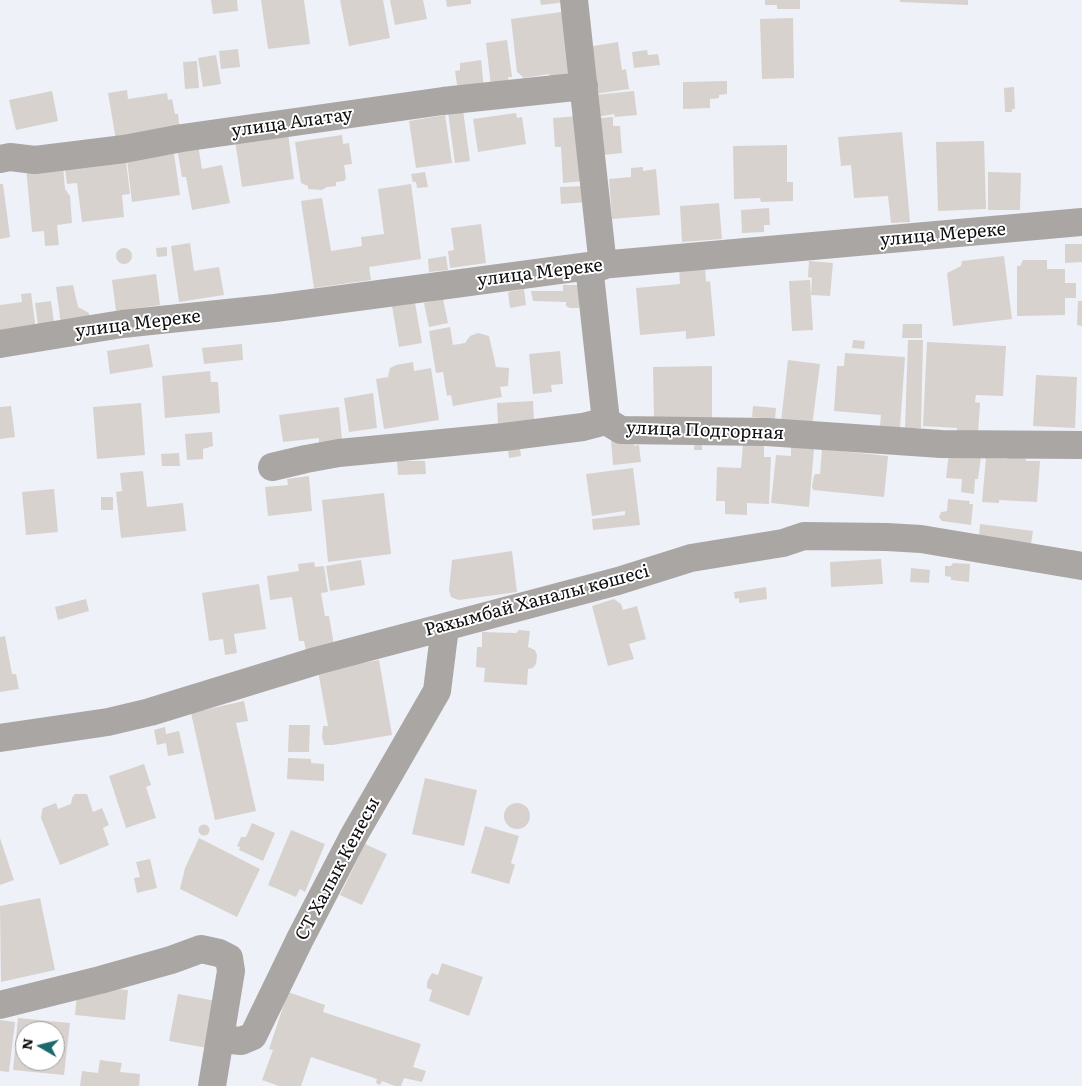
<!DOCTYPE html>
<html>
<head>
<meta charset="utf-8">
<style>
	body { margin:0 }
	#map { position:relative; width:1082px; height:1086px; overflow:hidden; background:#eff1f8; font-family:Literata,serif }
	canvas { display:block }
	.north { position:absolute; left:15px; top:1021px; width:50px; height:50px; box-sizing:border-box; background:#fff; border:1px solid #9f9fa0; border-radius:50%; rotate:278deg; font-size:14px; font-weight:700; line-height:20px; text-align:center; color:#0f0f11 }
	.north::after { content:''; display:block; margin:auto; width:18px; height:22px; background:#1c686f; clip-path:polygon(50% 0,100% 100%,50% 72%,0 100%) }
</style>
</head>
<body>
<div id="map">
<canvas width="1082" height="1086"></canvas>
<div class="north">N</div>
</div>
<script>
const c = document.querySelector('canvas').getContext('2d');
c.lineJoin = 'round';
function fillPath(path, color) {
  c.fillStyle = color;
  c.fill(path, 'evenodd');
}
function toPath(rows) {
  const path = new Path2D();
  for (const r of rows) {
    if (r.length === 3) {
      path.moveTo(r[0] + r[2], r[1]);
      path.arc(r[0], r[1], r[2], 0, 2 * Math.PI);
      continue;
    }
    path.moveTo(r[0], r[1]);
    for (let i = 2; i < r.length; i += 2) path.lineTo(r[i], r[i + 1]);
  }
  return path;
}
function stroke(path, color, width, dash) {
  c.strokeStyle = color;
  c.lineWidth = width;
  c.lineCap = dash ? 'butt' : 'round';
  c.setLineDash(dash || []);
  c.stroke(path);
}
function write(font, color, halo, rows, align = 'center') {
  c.font = font + ' Literata,serif';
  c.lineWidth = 4;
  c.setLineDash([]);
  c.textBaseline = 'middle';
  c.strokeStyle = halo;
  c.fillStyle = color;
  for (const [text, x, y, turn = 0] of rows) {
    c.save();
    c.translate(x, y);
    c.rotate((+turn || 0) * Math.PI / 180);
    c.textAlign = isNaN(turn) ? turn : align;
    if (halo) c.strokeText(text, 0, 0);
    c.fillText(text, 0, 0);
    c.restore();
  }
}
fillPath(toPath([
	[211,0,237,0,238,11,213,14],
	[261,0,304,0,310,44,268,49],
	[340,0,383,0,390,38,349,46],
	[390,0,423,0,427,19,395,25],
	[446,0,471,0,471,4,447,7],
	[540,0,566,0,566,2,541,5],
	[765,0,800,0,800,9,777,9,777,5,765,5],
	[900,0,968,0,968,5,900,2],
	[568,11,577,80,550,84,549,74,524,78,517,72,511,19],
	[793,18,794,78,762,79,760,19],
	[507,40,512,77,508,77,509,84,491,86,486,43],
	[618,42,622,70,626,69,629,89,594,94,587,47],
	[238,49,240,67,221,69,219,51],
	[647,50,648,55,658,54,660,65,634,68,632,52],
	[216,55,221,84,203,87,198,58],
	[481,60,484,88,458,91,455,71,460,70,460,63],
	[197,61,199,88,185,89,183,62],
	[727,81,727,94,719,95,719,98,710,99,710,108,683,109,683,82],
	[1014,87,1015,109,1012,109,1012,112,1005,112,1004,88],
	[127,90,128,99,167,93,168,100,172,99,175,114,178,114,180,133,116,140,108,93],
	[52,91,58,121,16,130,9,100],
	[634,91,637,115,615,117,614,114,597,117,595,95],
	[463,110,470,161,455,163,448,112],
	[516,113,517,118,522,117,526,144,478,152,473,119],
	[445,115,452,163,416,168,409,121],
	[579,116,584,181,563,183,561,147,555,147,553,118],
	[613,117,613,126,620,126,622,153,602,155,600,118],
	[902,132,910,222,891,223,888,196,854,198,851,165,841,166,838,137],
	[288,133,294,179,242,187,235,140],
	[342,135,343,144,349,143,352,164,344,165,346,178,344,181,336,182,336,186,327,187,322,190,308,189,308,186,301,183,295,142],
	[984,141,986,209,938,211,936,142],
	[198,145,202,169,222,165,230,203,192,210,186,177,182,177,177,148],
	[787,145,787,182,793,182,793,201,761,202,760,198,734,199,733,146],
	[125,153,130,194,122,195,124,217,82,222,77,183,67,184,64,160],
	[174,154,180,195,132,202,127,160],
	[63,165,65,189,70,196,72,223,57,225,59,245,45,246,44,231,32,232,26,167],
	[643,167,643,171,656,169,660,215,612,219,609,179,631,177,631,168],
	[425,172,428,187,417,188,416,182,413,182,411,174],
	[988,172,1021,173,1020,210,988,210],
	[0,184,3,184,10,237,0,239],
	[411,184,421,259,369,267,371,280,314,288,301,201,322,198,331,251,362,246,361,237,384,234,378,189],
	[587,186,588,202,561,204,560,187],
	[719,203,722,239,682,242,680,206],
	[769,208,770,225,764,225,764,232,742,233,741,210],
	[481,224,486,263,450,268,448,251,454,250,451,228],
	[190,243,194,271,219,267,224,295,179,302,171,246],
	[1065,244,1082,244,1082,262,1065,263],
	[167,247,167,256,157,257,156,248],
	[124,256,8],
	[446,256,448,270,429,272,428,259],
	[1004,256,1012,319,953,326,947,273,961,266,962,261],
	[1023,260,1047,260,1047,269,1065,269,1065,283,1076,283,1076,298,1065,298,1065,315,1017,316,1017,266,1020,266],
	[809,261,833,263,830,296,811,295,812,278,808,277],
	[705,265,706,282,710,281,715,336,686,339,686,331,640,335,636,288,680,284,679,268],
	[156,274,160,305,116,311,112,280],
	[810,280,813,330,792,331,789,281],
	[73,285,78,307,89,313,90,322,61,325,56,287],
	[563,285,579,285,579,308,570,308,566,306,566,302,533,301,531,291,563,291],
	[524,289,526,305,510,308,508,292],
	[31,293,36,330,0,335,0,305,22,302,21,294],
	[443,299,448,323,429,327,424,303],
	[51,301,54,323,38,325,35,303],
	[1078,301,1082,301,1082,326,1077,325],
	[415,303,422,343,399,347,392,306],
	[903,324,922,324,922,338,902,338],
	[450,327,453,345,465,343,470,336,478,333,489,336,496,367,509,368,508,386,500,387,502,397,453,406,451,395,447,396,443,372,436,373,429,331],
	[853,340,865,341,864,349,852,348],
	[908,340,923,340,921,428,905,428],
	[927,342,1006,346,1003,396,976,395,975,402,980,403,978,434,956,433,957,428,923,426],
	[149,344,153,367,110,374,107,351],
	[242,344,243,360,204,364,202,348],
	[560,351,563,384,551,385,552,392,533,394,529,354],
	[845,353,905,357,900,428,880,426,881,415,834,411,837,366,844,366],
	[788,360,820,364,812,426,781,422],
	[413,362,414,371,431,368,439,420,384,429,376,379,388,377,390,368,396,365],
	[712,366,712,418,654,419,653,367],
	[210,371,211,382,218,382,220,413,165,418,162,376],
	[1036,375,1077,377,1075,428,1033,426],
	[373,393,377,428,349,432,344,398],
	[533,401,534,422,498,424,497,403],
	[141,403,145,455,97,459,93,407],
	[11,406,15,437,0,439,0,407],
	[753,406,776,408,775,419,752,417],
	[339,407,342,440,319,443,319,438,283,442,279,415],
	[212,432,213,446,203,449,203,459,187,460,185,434],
	[634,437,634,446,639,445,641,462,613,465,611,440],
	[695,441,702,441,702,450,694,450],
	[743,443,764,444,764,457,771,457,769,504,747,503,747,515,725,514,725,501,716,501,717,467,741,468],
	[791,447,814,449,809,507,771,503,776,455,791,456],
	[520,448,521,456,509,458,508,450],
	[822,449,888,456,884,497,813,490,812,486,814,476,815,474,820,474],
	[179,453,180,466,162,466,161,454],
	[949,453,981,456,978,479,975,479,974,494,961,492,962,479,946,478],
	[1007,455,1026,456,1026,461,1040,461,1037,502,999,500,999,503,982,502,986,458,1007,459],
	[397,461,425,461,426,474,398,475],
	[633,468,640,525,593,530,592,519,625,515,625,511,592,516,586,474],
	[143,471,147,507,183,503,186,531,121,538,116,492,122,491,120,473],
	[309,476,312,511,268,516,265,487,288,485,287,479],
	[54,489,58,532,26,535,22,492],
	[384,493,391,554,328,562,322,500],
	[101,497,113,497,113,510,101,510],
	[948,499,970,501,969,504,973,504,971,525,942,521,939,517,941,512,947,511],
	[980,524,1033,531,1031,544,979,537],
	[512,551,517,592,459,600,451,597,449,590,452,560],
	[881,559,883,584,831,587,830,562],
	[361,560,365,585,330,591,326,566],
	[314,562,315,567,324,566,328,592,321,593,325,616,329,616,335,651,307,656,304,641,299,641,292,597,270,600,267,576,299,571,298,564],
	[953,563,970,564,969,582,951,580,951,577,945,576,945,566,951,566],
	[911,568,930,570,929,583,910,582],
	[259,584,266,629,234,634,237,653,225,655,223,639,209,641,202,593],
	[766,587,767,599,739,603,739,598,735,599,734,592],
	[86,599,89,611,58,620,55,607],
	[614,599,621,604,623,610,637,606,646,639,629,644,634,659,608,666,592,606],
	[519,630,530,631,528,647,535,650,537,655,536,664,533,668,528,669,527,685,484,682,485,668,476,667,477,647,482,647,482,632,516,633],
	[5,636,12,674,16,674,19,689,0,692,0,637],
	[379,660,392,735,333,745,324,745,322,737,323,726,328,726,318,671],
	[244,701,248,721,236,723,256,811,215,820,191,713],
	[289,725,310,725,309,752,288,752],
	[165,727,166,734,179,731,184,753,168,756,166,743,157,745,154,730],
	[288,758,311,759,311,763,324,764,324,781,287,779],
	[144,764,151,785,146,787,156,818,126,828,109,776],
	[425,778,477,790,464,846,412,834],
	[75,794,87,794,93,812,102,808,109,825,103,828,109,845,60,865,41,818,42,811,43,808,56,803,58,809,71,804,72,798],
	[517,816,13],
	[252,823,275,833,263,861,239,850,240,847,237,846,241,837,246,837],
	[204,830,5.5],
	[485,826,519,836,511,863,515,865,509,884,471,873],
	[291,830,325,844,305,892,300,889,296,897,268,885],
	[0,838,14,880,0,885],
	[199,838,260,869,237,917,180,889,185,868],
	[365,844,387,854,362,905,340,895],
	[150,859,157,888,137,893,134,878,140,877,136,862],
	[40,898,55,970,1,982,0,906],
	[442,963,483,977,469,1016,429,1001,432,990,427,988,427,982,432,973,438,975],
	[106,988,128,990,125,1020,75,1015,77,995],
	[288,992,325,1005,323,1012,421,1044,413,1067,426,1071,422,1082,404,1078,401,1086,395,1086,382,1081,380,1085,376,1083,377,1079,311,1057,301,1086,279,1086,262,1080,273,1050,269,1049],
	[178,994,216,1001,207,1048,169,1041],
	[18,1018,70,1023,64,1075,13,1070],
	[25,1031,55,1031,55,1061,25,1061],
	[0,1020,15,1022,9,1072,0,1071],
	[100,1060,122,1063,120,1072,140,1074,139,1086,80,1086,82,1071,98,1073]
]), '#d7d2cd');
stroke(toPath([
	[574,0,603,266],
	[0,159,10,157,35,160,124,149,182,138,443,101,584,86],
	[589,266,606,421],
	[0,344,122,324,275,308,589,266,1082,222],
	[272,467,306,459,339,453,504,437,583,427,606,421,621,430,767,432,941,444,1082,445],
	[0,738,108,722,150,712,316,661,618,581,691,558,783,543,804,536,887,537,921,539,1082,566],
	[0,1005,100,980,171,960,201,949,219,953,229,958,231,971,212,1086],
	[221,1039,241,1041,253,1036,300,939,354,835,437,691,445,627]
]), '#a9a6a4', 28);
write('18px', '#0f0f11', '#fff', [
	["улица Алатау",292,123,-8],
	["улица Мереке",943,235,-5],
	["улица Мереке",540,273,-7],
	["улица Мереке",138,324,-7],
	["улица Подгорная",705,431,2],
	["Рахымбай Ханалы көшесі",537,601,-15],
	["СТ Халык Кенесы",338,869,-62]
]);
</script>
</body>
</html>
